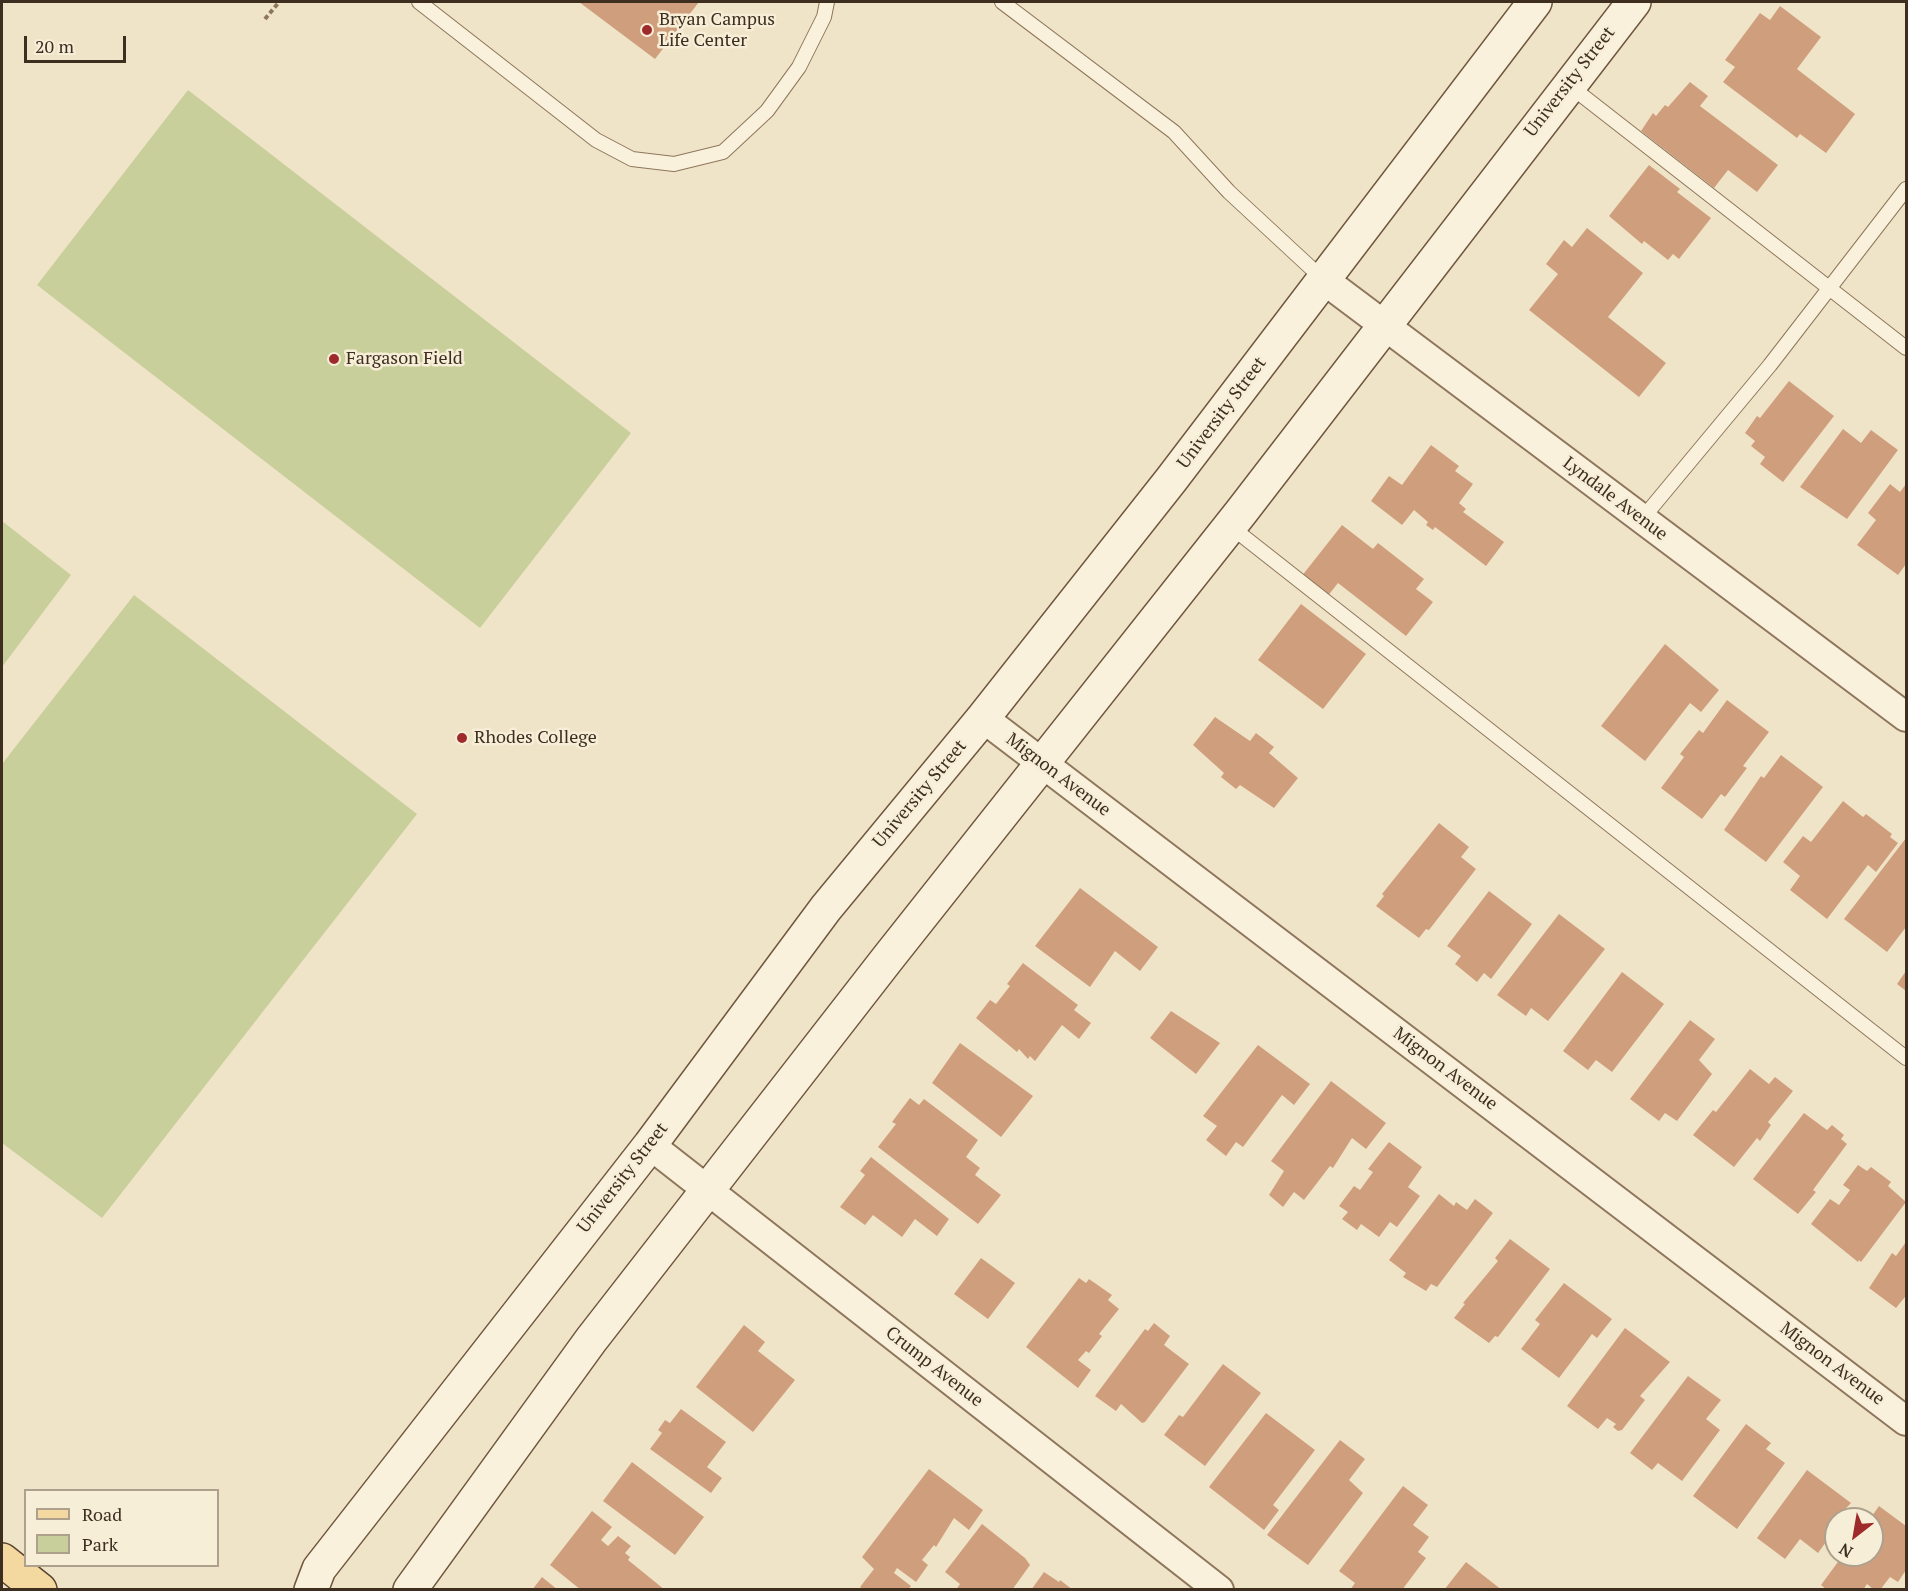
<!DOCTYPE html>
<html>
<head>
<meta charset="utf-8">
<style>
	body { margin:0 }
	#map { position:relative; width:1908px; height:1591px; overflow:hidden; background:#f0e4c8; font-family:"PT Serif",serif }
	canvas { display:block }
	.frame { position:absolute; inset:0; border:3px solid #3d2e20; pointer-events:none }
	.legend { position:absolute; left:24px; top:1489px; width:195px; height:78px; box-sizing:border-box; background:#f7eed8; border:2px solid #ada18e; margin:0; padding:8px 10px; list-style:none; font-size:18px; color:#3d2e20 }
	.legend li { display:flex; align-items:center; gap:12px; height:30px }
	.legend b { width:30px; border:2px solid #ada18e }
	.north { position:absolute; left:1824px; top:1507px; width:60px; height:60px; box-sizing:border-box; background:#f7eed8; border:2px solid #ada18e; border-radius:50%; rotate:211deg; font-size:16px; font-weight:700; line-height:24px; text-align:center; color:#3d2e20 }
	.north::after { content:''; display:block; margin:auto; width:21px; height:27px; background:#9e2a2b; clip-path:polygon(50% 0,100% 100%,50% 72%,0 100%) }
	.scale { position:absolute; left:24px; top:36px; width:102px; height:27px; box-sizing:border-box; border:3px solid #3d2e20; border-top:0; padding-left:8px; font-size:18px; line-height:21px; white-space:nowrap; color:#3d2e20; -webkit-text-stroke:4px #f7eed8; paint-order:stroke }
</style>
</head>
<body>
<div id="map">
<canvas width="1908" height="1591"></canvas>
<div class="frame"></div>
<ul class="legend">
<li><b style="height:8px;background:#f3d9a0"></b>Road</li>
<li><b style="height:16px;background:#c9cf9b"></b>Park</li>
</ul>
<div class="north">N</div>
<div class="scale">20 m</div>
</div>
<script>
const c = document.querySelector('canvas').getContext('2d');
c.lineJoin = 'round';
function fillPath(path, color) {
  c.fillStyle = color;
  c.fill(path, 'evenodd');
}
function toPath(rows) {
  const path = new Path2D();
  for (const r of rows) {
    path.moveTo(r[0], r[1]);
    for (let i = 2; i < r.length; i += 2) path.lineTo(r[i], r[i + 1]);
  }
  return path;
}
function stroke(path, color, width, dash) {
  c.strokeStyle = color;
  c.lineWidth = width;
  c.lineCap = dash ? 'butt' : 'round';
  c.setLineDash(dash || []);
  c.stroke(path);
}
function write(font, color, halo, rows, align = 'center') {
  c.font = font + ' "PT Serif",serif';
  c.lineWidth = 5;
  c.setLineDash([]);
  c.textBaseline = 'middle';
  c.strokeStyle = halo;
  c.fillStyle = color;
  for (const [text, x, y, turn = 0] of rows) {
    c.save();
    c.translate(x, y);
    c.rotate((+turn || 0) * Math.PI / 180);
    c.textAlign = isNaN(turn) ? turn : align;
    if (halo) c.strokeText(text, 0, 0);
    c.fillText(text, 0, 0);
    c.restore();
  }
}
fillPath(toPath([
	[188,90,631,433,480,628,37,285],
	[2,521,71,575,2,667],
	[134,595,417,814,102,1218,2,1143,2,764]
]), '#c9cf9b');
fillPath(toPath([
	[579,2,699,2,655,59],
	[1780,6,1821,37,1797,69,1855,114,1826,153,1800,134,1797,138,1723,82,1735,67,1725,60,1760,13,1770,20],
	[1690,82,1708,96,1700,106,1778,165,1757,192,1728,170,1714,188,1641,131,1653,113,1656,116,1665,105,1668,107],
	[1649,165,1680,189,1677,192,1711,218,1679,259,1673,254,1668,260,1644,241,1642,244,1609,216],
	[1587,228,1643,273,1608,317,1666,363,1639,397,1529,310,1558,274,1546,264,1564,240,1572,247],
	[1789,381,1834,416,1783,482,1760,464,1765,457,1751,446,1755,441,1745,433,1757,416,1760,418],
	[1843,429,1861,443,1871,430,1898,450,1847,519,1800,487],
	[1431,445,1459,466,1455,471,1473,484,1459,503,1466,509,1463,512,1504,542,1486,566,1435,527,1433,530,1426,525,1428,522,1414,510,1402,525,1371,501,1389,476,1402,485],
	[1890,484,1900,492,1906,484,1906,564,1898,575,1857,545,1876,520,1868,513],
	[1342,525,1373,549,1378,543,1424,579,1416,589,1433,602,1406,636,1338,583,1327,597,1301,577],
	[1301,604,1366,654,1323,709,1258,660],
	[1665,644,1719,690,1701,712,1690,703,1645,761,1601,726],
	[1727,700,1769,732,1743,766,1747,768,1725,797,1721,794,1702,819,1661,788,1684,757,1680,754,1699,730,1703,733],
	[1215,717,1250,741,1256,733,1274,747,1269,753,1298,778,1274,808,1240,785,1236,789,1221,777,1224,773,1193,745],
	[1781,755,1823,787,1766,862,1724,830,1761,776,1764,778],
	[1843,801,1863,817,1866,814,1892,834,1890,837,1898,843,1876,872,1868,865,1827,919,1790,890,1800,876,1783,862,1803,836,1811,842],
	[1439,823,1469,847,1461,857,1476,869,1429,930,1426,929,1419,938,1376,906,1384,896,1382,894],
	[1906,838,1906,927,1887,952,1844,919],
	[1080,888,1158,947,1140,971,1115,951,1090,987,1035,946],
	[1489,891,1532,924,1491,979,1484,973,1477,982,1455,964,1461,956,1447,946],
	[1559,914,1605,949,1548,1021,1531,1008,1526,1016,1497,995],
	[1023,963,1078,1005,1074,1010,1091,1023,1079,1039,1062,1025,1035,1061,1030,1056,1028,1059,1019,1049,1017,1052,976,1018,990,1000,996,1004,1010,986,1007,984],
	[1906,971,1906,991,1897,984],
	[1622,972,1664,1004,1612,1072,1596,1060,1588,1070,1563,1051],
	[1171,1011,1220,1043,1196,1074,1150,1038],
	[1690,1020,1715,1039,1699,1060,1712,1074,1677,1121,1665,1113,1659,1121,1630,1099],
	[960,1043,1033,1096,1001,1137,932,1083],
	[1258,1045,1310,1084,1294,1105,1282,1095,1243,1147,1236,1142,1226,1156,1206,1140,1217,1126,1203,1116],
	[1750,1069,1769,1084,1775,1077,1793,1091,1768,1122,1771,1125,1760,1141,1757,1138,1734,1167,1693,1135,1713,1110,1716,1112],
	[1331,1081,1386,1123,1366,1149,1352,1138,1333,1168,1330,1166,1304,1200,1294,1192,1283,1207,1269,1195,1284,1171,1271,1161],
	[910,1098,919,1105,924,1099,978,1140,966,1157,980,1168,975,1175,1001,1195,978,1224,878,1147,896,1124,892,1122],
	[1804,1113,1827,1130,1832,1125,1844,1135,1841,1139,1847,1144,1813,1190,1816,1192,1798,1214,1753,1179],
	[1389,1142,1422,1167,1408,1187,1420,1196,1397,1227,1390,1222,1379,1237,1361,1224,1357,1230,1342,1219,1348,1212,1339,1206,1354,1186,1360,1190,1373,1172,1368,1169],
	[871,1157,949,1219,937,1236,915,1219,902,1237,873,1215,865,1225,840,1207,865,1175,860,1171],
	[1858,1165,1867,1171,1871,1167,1891,1182,1888,1186,1906,1202,1861,1262,1859,1260,1858,1262,1811,1224,1830,1199,1839,1205,1850,1190,1843,1185],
	[1439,1194,1454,1206,1456,1202,1467,1210,1475,1199,1493,1213,1437,1287,1431,1284,1426,1291,1403,1277,1406,1273,1389,1260],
	[1510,1239,1550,1269,1498,1337,1495,1336,1489,1343,1454,1318,1465,1304,1463,1303,1498,1261,1495,1258],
	[1906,1242,1906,1299,1905,1297,1896,1308,1869,1288,1892,1253,1896,1256],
	[981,1258,1015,1283,988,1319,954,1294],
	[1079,1278,1086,1283,1089,1279,1112,1295,1108,1300,1119,1309,1099,1334,1102,1336,1089,1353,1086,1351,1078,1360,1091,1370,1078,1388,1026,1347],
	[1564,1283,1612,1319,1597,1338,1592,1334,1559,1378,1521,1349,1540,1324,1535,1320],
	[1154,1323,1170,1336,1164,1345,1189,1364,1145,1422,1142,1423,1121,1404,1116,1411,1095,1396,1145,1329,1148,1331],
	[744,1325,765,1342,758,1351,795,1380,753,1432,696,1387],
	[1625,1328,1670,1362,1640,1396,1645,1400,1622,1430,1618,1431,1613,1427,1616,1424,1607,1418,1598,1429,1567,1406],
	[1223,1364,1261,1393,1205,1466,1164,1435,1179,1415,1183,1417],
	[1688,1376,1721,1400,1706,1419,1720,1430,1682,1481,1658,1463,1652,1470,1630,1453],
	[681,1409,726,1442,707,1467,722,1478,711,1493,650,1449,662,1433,658,1430,665,1420,670,1423],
	[1266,1413,1315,1450,1273,1505,1279,1510,1264,1530,1209,1487],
	[1746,1424,1771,1443,1766,1449,1785,1463,1737,1529,1693,1496],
	[1340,1440,1365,1459,1349,1480,1363,1493,1308,1565,1267,1535],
	[632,1462,704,1517,675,1555,603,1501],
	[929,1469,983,1510,969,1530,954,1518,936,1547,934,1545,922,1560,928,1565,916,1582,897,1568,894,1573,911,1586,908,1590,864,1590,860,1587,874,1569,862,1557],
	[1807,1470,1851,1503,1836,1519,1836,1528,1818,1553,1800,1539,1785,1559,1757,1538],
	[1403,1486,1428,1505,1413,1525,1429,1537,1418,1552,1426,1558,1402,1590,1350,1590,1355,1583,1339,1571],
	[1879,1506,1906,1526,1906,1570,1898,1582,1890,1577,1880,1590,1874,1590,1867,1584,1863,1590,1827,1590,1821,1585,1843,1555,1872,1555,1872,1519,1870,1519],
	[592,1511,612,1527,601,1540,608,1546,618,1536,631,1546,625,1553,630,1557,628,1560,665,1590,581,1590,550,1565],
	[982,1524,1025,1558,1030,1565,1012,1590,956,1590,960,1584,945,1572],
	[1466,1562,1502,1590,1444,1590],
	[1044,1572,1059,1582,1060,1580,1073,1590,1031,1590],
	[542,1577,558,1590,532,1590]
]), '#cf9f7d');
const lane = toPath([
	[419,2,596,140,632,159,674,164,723,152,767,111,799,67,824,17,827,2],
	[1002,2,1174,132,1229,192,1324,280],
	[1570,86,1906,348],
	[1642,519,1770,365,1906,189],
	[1230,526,1906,1058]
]);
const street = toPath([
	[1324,280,1906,717],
	[983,718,1906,1421],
	[650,1145,1219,1590]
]);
const secondary = toPath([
	[311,1590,319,1569,650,1145,826,908,983,718,1171,480,1535,2],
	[410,1590,591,1340,888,958,1242,511,1634,2]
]);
const primary = toPath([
	[2,1560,40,1590]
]);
stroke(lane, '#8d765c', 16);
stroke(street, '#8d765c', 32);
stroke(secondary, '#6f573f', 36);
stroke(primary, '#5b4430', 36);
stroke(toPath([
	[265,19,279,2]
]), '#8d765c', 4, [4.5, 3]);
stroke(lane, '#faf1dc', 14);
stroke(street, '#faf1dc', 28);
stroke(secondary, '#faf1dc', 33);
stroke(primary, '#f3d9a0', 33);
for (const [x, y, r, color] of [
	[647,30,6,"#9e2a2b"],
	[334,359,6,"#9e2a2b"],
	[462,738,6,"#9e2a2b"]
]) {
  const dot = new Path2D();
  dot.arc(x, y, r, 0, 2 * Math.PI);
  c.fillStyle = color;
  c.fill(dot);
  stroke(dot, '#f7eed8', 2);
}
write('18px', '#3d2e20', '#f7eed8', [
	["Bryan Campus",659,20],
	["Life Center",659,41],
	["Fargason Field",346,359],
	["Rhodes College",474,738]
], 'left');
write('18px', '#3d2e20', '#f7eed8', [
	["University Street",1570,82,-52],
	["University Street",1222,413,-53],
	["Lyndale Avenue",1615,499,37],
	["Mignon Avenue",1058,775,37],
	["University Street",920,794,-50],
	["Mignon Avenue",1445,1069,37],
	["University Street",623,1178,-52],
	["Mignon Avenue",1832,1364,37],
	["Crump Avenue",934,1367,38]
]);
</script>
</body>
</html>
